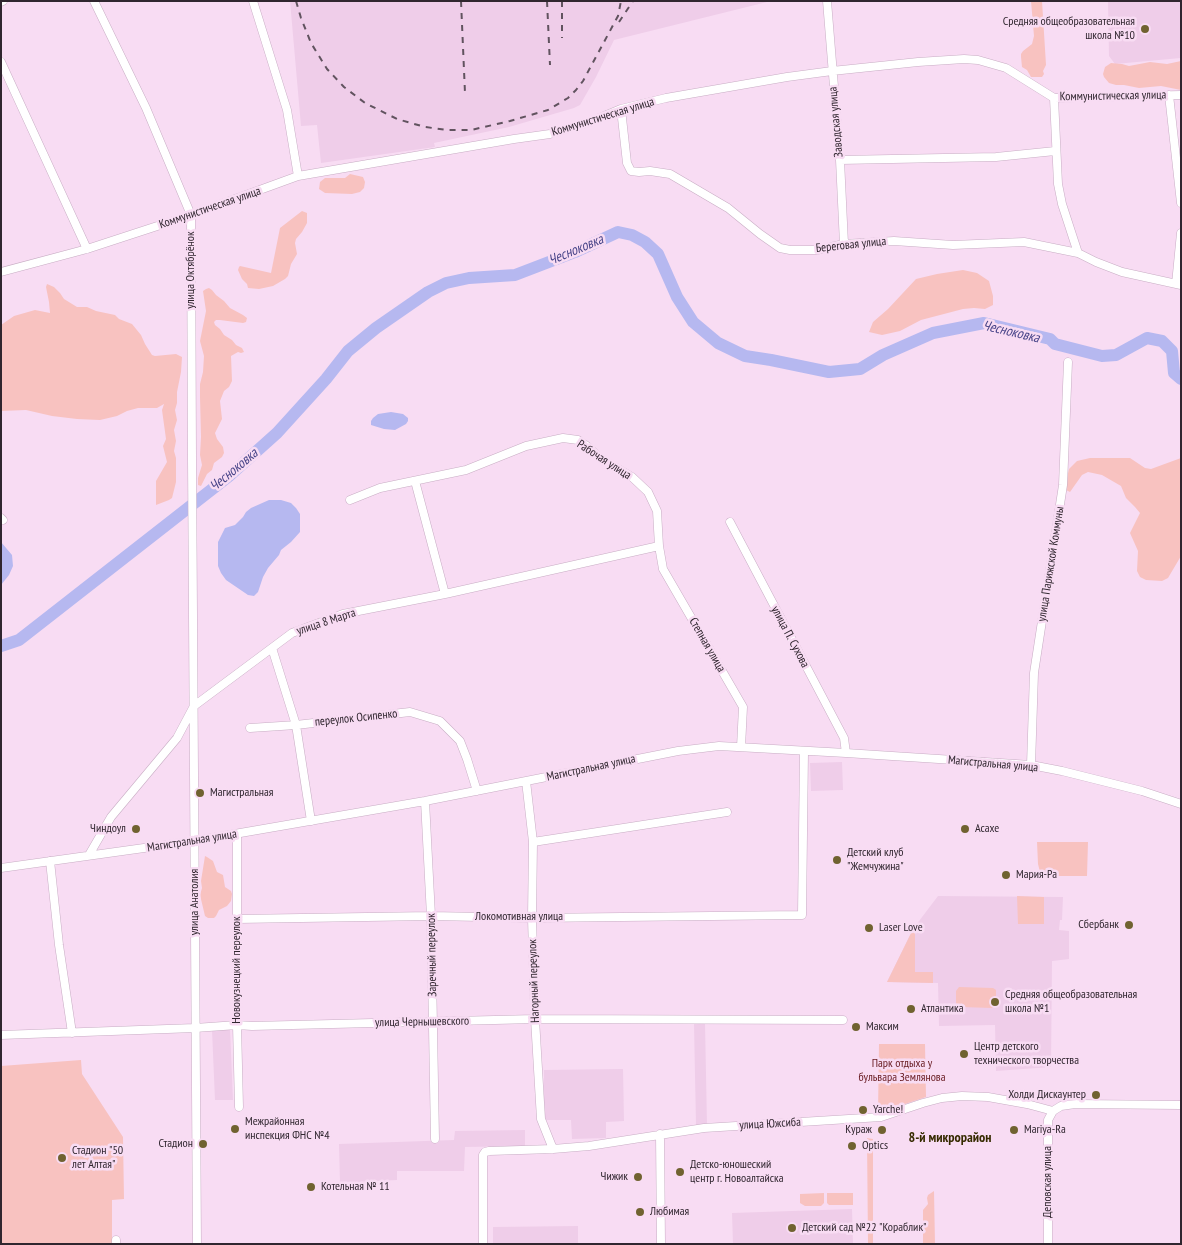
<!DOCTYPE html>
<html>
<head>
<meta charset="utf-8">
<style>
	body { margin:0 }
	#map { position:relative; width:1182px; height:1245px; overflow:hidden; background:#f8dcf3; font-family:"PT Sans Narrow",sans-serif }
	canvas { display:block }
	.frame { position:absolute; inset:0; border:2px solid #30262f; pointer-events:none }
</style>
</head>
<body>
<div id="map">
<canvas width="1182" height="1245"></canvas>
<div class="frame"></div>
</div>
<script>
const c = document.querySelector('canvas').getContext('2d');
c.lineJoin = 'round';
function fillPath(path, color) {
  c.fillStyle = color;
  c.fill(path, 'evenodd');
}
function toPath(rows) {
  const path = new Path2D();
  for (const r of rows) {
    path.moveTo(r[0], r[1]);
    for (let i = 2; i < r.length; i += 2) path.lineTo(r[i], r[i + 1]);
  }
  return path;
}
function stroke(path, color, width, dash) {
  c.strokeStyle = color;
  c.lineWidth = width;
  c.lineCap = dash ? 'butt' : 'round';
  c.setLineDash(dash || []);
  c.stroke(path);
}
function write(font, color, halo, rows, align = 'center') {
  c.font = font + ' "PT Sans Narrow",sans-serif';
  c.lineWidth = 5;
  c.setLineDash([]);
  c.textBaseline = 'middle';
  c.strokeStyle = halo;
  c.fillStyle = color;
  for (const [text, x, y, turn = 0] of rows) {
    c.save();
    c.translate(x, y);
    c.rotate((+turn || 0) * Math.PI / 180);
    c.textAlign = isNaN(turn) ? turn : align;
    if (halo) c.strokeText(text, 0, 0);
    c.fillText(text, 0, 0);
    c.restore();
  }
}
fillPath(toPath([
	[290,1,767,1,767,2,614,40,596,77,580,105,574,108,509,127,434,143,435,147,321,163,317,125,301,126],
	[1108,1,1181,1,1181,58,1115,64,1109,56],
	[842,762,843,790,811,791,810,763],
	[938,896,1063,897,1062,920,1060,920,1059,930,1069,931,1069,959,1052,961,1051,1067,996,1071,995,1025,939,1026,938,983,887,982,913,929],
	[705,1023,707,1125,696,1125,694,1024],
	[230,1029,233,1100,215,1100,212,1030],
	[623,1069,624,1121,606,1122,606,1138,572,1139,571,1120,544,1120,544,1070],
	[525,1130,525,1146,465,1147,464,1171,397,1171,397,1180,340,1183,339,1144,454,1140,455,1131],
	[852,1209,853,1244,733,1244,732,1213],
	[578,1226,578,1244,493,1244,493,1227]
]), '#efcde9');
fillPath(toPath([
	[1031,1,1042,1,1046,65,1043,71,1044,74,1042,77,1031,77,1027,70,1022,67,1021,57,1021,54,1023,51,1032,44,1034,36],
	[1181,61,1181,90,1161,86,1139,88,1124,85,1116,85,1109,83,1104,77,1103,74,1105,67,1111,63,1122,64,1129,66,1150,62,1167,64],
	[350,174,363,177,365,182,364,188,360,192,352,194,325,193,319,189,320,182,325,178,345,178],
	[302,211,307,213,307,223,302,232,296,239,295,243,297,254,291,264,288,276,285,279,273,286,259,289,248,288,247,284,242,279,238,270,239,267,240,266,271,273,280,228],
	[963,270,977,273,989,281,993,296,993,305,985,309,974,308,963,309,921,320,900,331,882,335,869,332,873,322,888,309,916,279,937,274],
	[47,284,54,287,60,293,64,299,77,307,87,307,96,311,115,315,119,319,132,324,141,335,145,344,152,355,155,356,176,354,182,357,181,372,177,392,177,403,175,410,177,420,174,430,176,441,174,451,176,458,176,482,172,498,169,500,156,505,156,481,167,462,163,446,166,439,162,410,164,404,157,408,138,408,127,411,117,416,100,420,77,419,52,416,26,410,1,411,1,325,14,316,35,310,50,313,49,302,46,287],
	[209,288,212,290,216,295,224,301,230,308,243,315,247,318,246,322,243,323,220,320,216,320,214,322,215,325,220,329,224,335,232,340,236,345,242,348,244,352,241,353,238,352,231,356,232,381,229,387,224,391,220,401,222,419,215,433,217,439,223,447,224,453,222,457,214,463,212,470,207,474,201,486,198,485,198,478,202,465,200,455,201,437,200,397,200,384,203,372,204,356,200,341,206,311,203,291,206,289],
	[1090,458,1130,458,1145,468,1151,469,1181,458,1181,556,1168,578,1162,581,1146,580,1140,577,1137,571,1138,551,1130,533,1140,513,1135,507,1126,498,1121,486,1102,475,1088,472,1082,475,1070,492,1064,489,1069,469,1077,461],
	[1037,842,1088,842,1087,876,1049,876,1042,874,1040,872,1038,864],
	[205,856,207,857,213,861,217,872,223,875,225,887,231,891,232,894,231,901,227,906,219,910,216,916,214,918,208,918,205,916,200,895,202,888,201,881],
	[1017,896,1044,897,1044,924,1018,924],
	[915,925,915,972,933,972,933,983,887,982],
	[959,987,993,988,996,990,996,1005,992,1008,960,1007,956,1003,956,991],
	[879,1044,925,1044,926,1097,878,1113],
	[81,1060,82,1074,123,1137,124,1199,112,1200,112,1244,1,1244,1,1066],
	[867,1138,873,1139,873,1244,868,1244],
	[934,1191,935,1244,923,1244,923,1210,928,1204,927,1198,928,1195],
	[824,1193,824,1203,821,1206,805,1206,800,1203,800,1194],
	[827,1193,853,1193,853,1205,829,1205,827,1203]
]), '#f8c2c0');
fillPath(toPath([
	[391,412,403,414,408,418,408,421,406,424,395,430,384,429,371,425,371,421,373,418,378,414],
	[269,500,281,500,291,503,296,508,300,514,300,532,291,542,281,550,279,555,268,568,263,577,258,592,254,596,248,595,226,580,221,573,218,566,218,542,225,528,235,525,243,517,246,512,251,508],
	[1,542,12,555,13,566,9,575,1,585]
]), '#b6b8f0');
stroke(toPath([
	[1,646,19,640,229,476,277,433,326,379,348,351,376,328,428,292,446,283,469,278,515,275,575,252,618,232,632,235,645,242,658,254,677,297,693,322,718,343,745,356,771,360,829,372,860,369,883,355,933,333,984,323,1050,339,1055,344,1102,356,1116,355,1147,338,1162,341,1172,351,1174,373,1181,379]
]), '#b6b8f0', 12);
const minor = toPath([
	[94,1,146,108,191,215,192,459,197,1244],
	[253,1,287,110,298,176],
	[827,1,840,160,844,244],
	[1,2,3,1],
	[1,62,87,249],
	[1169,95,1181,203],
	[1054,98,1058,184,1062,204,1078,253],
	[621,109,627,163,631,171,639,172,650,171,670,174,728,208,760,234,780,248,790,250,817,250,844,244,894,241,953,245,1024,242,1078,253,1096,262,1122,272,1181,285],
	[840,160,996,157,1055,151],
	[1,272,87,249,191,215,298,176,514,139,550,134,590,122,621,109,666,98,787,77,832,71,918,62,964,59,978,60,1006,68,1054,98,1181,95],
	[1176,284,1181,233],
	[415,481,445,594],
	[350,500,380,488,466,470,526,446,563,438,578,440,587,446,600,458,632,477,648,492,657,511,659,546,663,569,743,707,741,747],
	[1,518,3,520],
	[730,522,844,738,846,753],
	[272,648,296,725,311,821],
	[250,728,296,725,410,712,440,721,460,741,467,759,477,791],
	[1031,765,1034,673,1063,485,1068,362],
	[526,781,533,842,532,918,535,1019,541,1119,553,1149],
	[425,801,431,916,435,1139],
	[237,834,237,1025,239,1107],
	[533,842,727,812],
	[89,855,111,817,177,738,194,706,292,633,343,614,445,594,659,546],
	[50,861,59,945,72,1033],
	[1,868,194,841,425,801,678,751,719,746,846,753,1031,765,1062,771,1142,791,1181,804],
	[237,919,431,916,532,918,802,915,804,752],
	[1,1035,195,1028,237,1025,252,1026,535,1019,843,1020],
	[660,1134,661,1244],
	[116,1240,116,1244],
	[483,1244,483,1155,485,1152,489,1151,553,1149,589,1146,704,1128,881,1117,923,1103,942,1098,962,1096,988,1097,1027,1104,1053,1111],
	[1048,1244,1048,1120,1053,1111,1061,1106,1075,1104,1181,1105]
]);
stroke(minor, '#c8adc4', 9);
stroke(minor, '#fff', 8);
stroke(toPath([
	[296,1,301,18,311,43,327,69,344,87,365,103,397,119,425,127,448,130,471,130,510,121,548,110,568,98,576,90,583,81,618,16,621,1],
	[461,1,465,93],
	[547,1,550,65],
	[562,1,562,38],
	[619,22,633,1]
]), '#61535f', 2, [6, 6]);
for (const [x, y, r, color] of [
	[1145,29,5,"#706230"],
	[200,793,5,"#706230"],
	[136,829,5,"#706230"],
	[965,829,5,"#706230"],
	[837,860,5,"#706230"],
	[1006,875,5,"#706230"],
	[1129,925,5,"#706230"],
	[869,928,5,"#706230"],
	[995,1002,5,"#706230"],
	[911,1009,5,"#706230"],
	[856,1027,5,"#706230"],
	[964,1054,5,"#706230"],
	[1096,1095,5,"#706230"],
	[863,1110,5,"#706230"],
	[235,1129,5,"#706230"],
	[882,1130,5,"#706230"],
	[1014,1130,5,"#706230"],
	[203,1144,5,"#706230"],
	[852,1146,5,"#706230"],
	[62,1158,5,"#706230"],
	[680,1172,5,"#706230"],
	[638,1177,5,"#706230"],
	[311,1187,5,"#706230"],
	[640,1212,5,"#706230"],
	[792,1228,5,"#706230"]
]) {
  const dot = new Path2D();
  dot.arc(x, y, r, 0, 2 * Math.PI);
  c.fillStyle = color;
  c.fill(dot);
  stroke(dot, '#f8dcf3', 2);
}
write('12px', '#30262f', '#f8dcf3', [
	["Средняя общеобразовательная",1135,22,"right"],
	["школа №10",1135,36,"right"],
	["Магистральная",210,793],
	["Чиндоул",126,829,"right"],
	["Асахе",975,829],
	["Детский клуб",847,853],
	["\"Жемчужина\"",847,867],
	["Мария-Ра",1016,875],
	["Сбербанк",1119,925,"right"],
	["Laser Love",879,928],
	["Средняя общеобразовательная",1005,995],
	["школа №1",1005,1009],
	["Атлантика",921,1009],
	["Максим",866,1027],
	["Центр детского",974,1047],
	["технического творчества",974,1061],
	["Холди Дискаунтер",1086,1095,"right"],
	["Yarche!",873,1110],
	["Межрайонная",245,1122],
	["инспекция ФНС №4",245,1136],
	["Кураж",872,1130,"right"],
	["Mariya-Ra",1024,1130],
	["Стадион",193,1144,"right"],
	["Optics",862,1146],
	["Стадион \"50",72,1151],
	["лет Алтая\"",72,1165],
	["Детско-юношеский",690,1165],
	["центр г. Новоалтайска",690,1179],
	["Чижик",628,1177,"right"],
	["Котельная № 11",321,1187],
	["Любимая",650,1212],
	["Детский сад №22 \"Кораблик\"",802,1228]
], 'left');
write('12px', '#30262f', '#f8dcf3', [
	["Коммунистическая улица",1113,96,-1],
	["Коммунистическая улица",603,117,-17],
	["Заводская улица",836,122,-95],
	["Коммунистическая улица",210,208,-19],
	["Береговая улица",851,245,-6],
	["улица Октябрёнок",191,270,-90],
	["Рабочая улица",604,460,33],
	["улица Парижской Коммуны",1051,564,-81],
	["улица 8 Марта",326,622,-18],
	["улица П. Сухова",790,637,62],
	["Степная улица",707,645,60],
	["переулок Осипенко",356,718,-6],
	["Магистральная улица",993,764,5],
	["Магистральная улица",591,768,-12],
	["Магистральная улица",192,841,-9],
	["улица Анатолия",195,902,-90],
	["Локомотивная улица",519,917],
	["Заречный переулок",432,955,-91],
	["Новокузнецкий переулок",237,970,-90],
	["Нагорный переулок",534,981,-92],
	["улица Чернышевского",422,1022,-1],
	["улица Южсиба",770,1124,-3],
	["Деповская улица",1048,1182,-90]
]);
write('12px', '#671a20', '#f8dcf3', [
	["Парк отдыха у",902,1064],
	["бульвара Землянова",902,1078]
]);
write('italic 14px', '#474488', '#f8dcf3', [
	["Чесноковка",576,250,-23],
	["Чесноковка",1011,332,13],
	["Чесноковка",234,470,-40]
]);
write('bold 14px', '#362b00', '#f8dcf3', [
	["8-й микрорайон",950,1138]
]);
</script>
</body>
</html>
